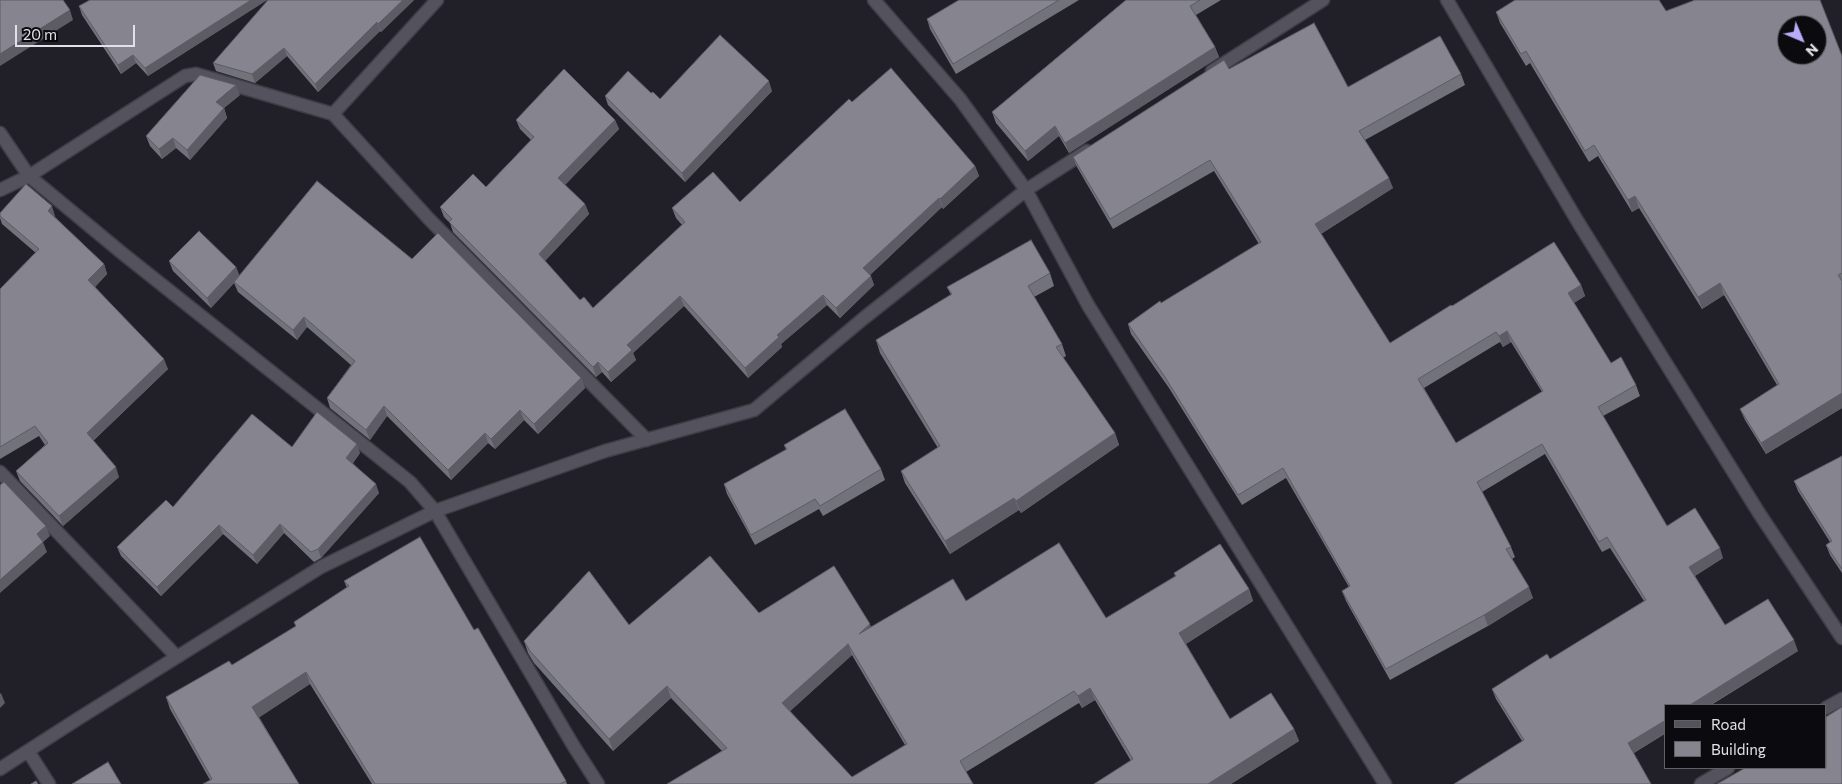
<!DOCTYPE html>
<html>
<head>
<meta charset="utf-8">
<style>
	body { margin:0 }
	#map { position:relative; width:1842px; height:784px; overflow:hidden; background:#212029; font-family:Commissioner,sans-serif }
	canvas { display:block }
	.legend { position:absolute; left:1664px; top:704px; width:162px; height:65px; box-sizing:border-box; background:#0b0a0e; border:1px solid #616065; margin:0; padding:6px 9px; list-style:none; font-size:15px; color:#e2e1e7 }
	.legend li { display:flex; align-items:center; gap:10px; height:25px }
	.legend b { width:25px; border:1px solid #616065 }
	.north { position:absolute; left:1777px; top:15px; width:50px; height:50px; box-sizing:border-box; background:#0b0a0e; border:1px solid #616065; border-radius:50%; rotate:135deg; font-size:14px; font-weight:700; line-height:20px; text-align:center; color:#e2e1e7 }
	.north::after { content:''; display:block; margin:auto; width:18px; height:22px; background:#b6acf8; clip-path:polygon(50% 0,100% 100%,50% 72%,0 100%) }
	.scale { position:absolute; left:15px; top:25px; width:120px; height:22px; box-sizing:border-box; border:2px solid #e2e1e7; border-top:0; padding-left:6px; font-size:15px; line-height:18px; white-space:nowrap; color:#e2e1e7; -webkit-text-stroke:4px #0b0a0e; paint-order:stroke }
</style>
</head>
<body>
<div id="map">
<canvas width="1842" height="784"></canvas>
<ul class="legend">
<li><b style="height:6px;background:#53525d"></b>Road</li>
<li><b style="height:14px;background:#85848f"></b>Building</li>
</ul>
<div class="north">N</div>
<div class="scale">20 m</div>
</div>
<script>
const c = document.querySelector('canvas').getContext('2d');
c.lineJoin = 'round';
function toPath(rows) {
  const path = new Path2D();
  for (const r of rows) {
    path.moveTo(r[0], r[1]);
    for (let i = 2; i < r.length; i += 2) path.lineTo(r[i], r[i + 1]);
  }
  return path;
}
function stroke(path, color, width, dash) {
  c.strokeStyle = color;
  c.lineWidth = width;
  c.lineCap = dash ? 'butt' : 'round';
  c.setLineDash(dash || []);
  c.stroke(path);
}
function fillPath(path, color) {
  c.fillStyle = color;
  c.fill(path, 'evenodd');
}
const minor = toPath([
	[874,0,960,99,1026,190,1088,305,1385,784],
	[1447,0,1578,222,1759,513,1842,638],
	[1212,71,1323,0],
	[333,114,429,219,647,440],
	[0,133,29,176,122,253,410,482,435,511,573,745,598,784],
	[0,190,29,176,185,76,196,74,333,114,437,0],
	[0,472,177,657],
	[1826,708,1842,699],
	[28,751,49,784],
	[0,769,76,720,321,567,435,511,605,451,754,410,864,318,1026,190,1087,151],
	[1701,784,1728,768]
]);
stroke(minor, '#3f3e45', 15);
stroke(minor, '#53525d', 12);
fillPath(toPath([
	[90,0,267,0,148,76,136,63,121,74,82,15,79,6],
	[414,0,381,32,380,31,318,92,287,56,255,83,216,71,213,63],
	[959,0,1079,0,956,74,930,29,927,19],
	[1126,0,1221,0,1196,15,1215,47,1219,57,1069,153,1059,136,1028,161,996,123,992,112],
	[1666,11,1842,56,1842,408,1766,454,1745,420,1740,409,1777,385,1724,295,1702,309,1639,208,1632,212,1598,156,1589,162,1530,63,1526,66,1500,23,1496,12],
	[1229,69,1348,87,1461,74,1465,85,1365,140,1393,188,1321,234,1390,343,1452,306,1581,285,1585,296,1574,303,1611,363,1636,385,1640,396,1603,416,1667,526,1723,558,1695,576,1725,625,1798,651,1634,753,1522,741,1496,699,1492,689,1550,659,1644,601,1610,548,1602,552,1545,454,1482,492,1511,547,1515,557,1512,559,1533,598,1488,626,1390,680,1346,601,1342,591,1349,587,1286,478,1242,505,1169,388,1131,334,1128,324,1259,244,1214,171,1113,229,1077,167,1073,157],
	[1500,342,1503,347,1511,342,1542,392,1456,443,1424,388],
	[772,91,685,182,608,105,605,96,651,93,660,99],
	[240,95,224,108,227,118,190,160,176,148,162,159,150,146,146,136],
	[852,102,975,166,979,176,943,209,942,207,870,275,874,285,840,318,827,305,781,344,782,347,748,378,684,306,633,353,636,360,611,382,602,372,596,377,453,232,450,223,444,217,440,207,486,187,531,140,520,129,516,120,615,120,619,129,565,185,585,204,589,214,545,261,580,300,593,308,682,225,676,218,672,208,740,202],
	[0,213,55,216,55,217,104,264,107,274,95,287,168,369,93,441,119,477,63,526,20,481,16,471,45,445,39,436,0,459,0,289,36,253,2,224,0,218],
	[412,259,581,378,585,388,538,434,524,420,495,449,488,443,451,480,387,416,370,440,330,408,327,398,351,365,307,327,297,340,238,292,234,283,211,308,173,271,169,261,236,267,239,275],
	[1050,273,1054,286,1034,297,1062,344,1066,356,1063,358,1115,433,1119,445,1021,513,1019,510,950,554,905,483,901,471,938,448,880,353,876,340,951,295,947,287],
	[784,445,881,469,885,480,823,516,819,509,755,545,727,494,724,484,786,450],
	[292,447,360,453,353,463,379,493,321,558,314,562,284,533,257,564,223,534,161,596,121,556,117,547,173,507],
	[1842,456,1842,573,1830,555,1826,545,1830,542,1798,491,1794,481],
	[1059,543,1106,618,1175,576,1174,573,1220,544,1249,589,1253,601,1186,644,1230,719,1271,693,1294,729,1299,741,1231,784,1094,784,1131,761,1095,700,1082,708,1079,703,966,772,973,784,667,784,722,751,671,698,613,751,534,663,528,653,524,641,589,571,629,625,710,556,759,613,834,566,871,627,953,579,966,601],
	[852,655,905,745,852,777,790,711],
	[344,581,474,630,566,781,567,784,372,784,310,684,259,717,299,784,210,780,170,709,166,697,232,665,296,627,294,622,347,588]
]), '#72727b');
fillPath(toPath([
	[251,0,267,0,148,76,145,68],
	[403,0,414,0,381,32,378,24],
	[70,10,73,20,0,66,0,54],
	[377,22,380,31,318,92,315,84],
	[1215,47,1219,57,1069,153,1065,143],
	[284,48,287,56,255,83,252,74],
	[133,55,136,63,121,74,118,65],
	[769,81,772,91,685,182,682,173],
	[236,85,240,95,224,108,227,118,190,160,187,150,216,102],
	[615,120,619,129,562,188,558,178],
	[1055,126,1059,136,1028,161,1025,151],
	[173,138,176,148,162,159,159,149],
	[975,166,979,176,943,209,940,199],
	[1389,178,1393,188,1319,235,1315,224],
	[1635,196,1639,208,1632,212,1628,200],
	[939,198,942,207,867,278,863,268],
	[585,204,589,214,542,264,539,254],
	[52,206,55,216,52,221,48,211],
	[104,264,107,274,92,290,88,280],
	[236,267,240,277,234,282,234,283,211,308,207,298],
	[871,276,874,285,840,318,836,308],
	[1720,283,1724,295,1702,309,1698,297],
	[1581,285,1585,296,1572,304,1568,293],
	[823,295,827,305,781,344,782,347,748,378,745,368,777,335],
	[680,296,684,306,633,353,636,360,611,382,608,372,627,345],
	[304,317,307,327,297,340,293,330],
	[1507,331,1511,342,1503,347,1499,336],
	[164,359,168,369,91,443,87,433],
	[598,362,602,372,596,377,593,367],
	[581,378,585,388,538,434,534,424],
	[1842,393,1842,408,1766,454,1761,443],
	[384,406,387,416,370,440,366,430],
	[520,410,524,420,495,449,491,439],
	[485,433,488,443,451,480,448,470],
	[1115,433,1119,445,1021,513,1016,501],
	[357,444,360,453,350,467,346,458],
	[116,467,119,477,63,526,59,516],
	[376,484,379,493,321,558,318,549],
	[1014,498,1019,510,950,554,945,541],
	[280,524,284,533,257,564,253,555],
	[219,525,223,534,161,596,157,587],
	[46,526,50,536,40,545,37,534],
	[43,542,47,552,0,593,0,580],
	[1720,548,1723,558,1693,577,1689,567],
	[1529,587,1533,598,1488,626,1484,615],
	[1249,589,1253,601,1184,645,1179,633],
	[870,624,874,636,859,634],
	[1794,640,1798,651,1710,705,1690,705],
	[848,644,852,655,786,715,782,703],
	[306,672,310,684,257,719,252,707],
	[667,686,671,698,613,751,609,739],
	[1090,688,1095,700,1082,708,1078,696],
	[1,693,5,703,0,708,0,694],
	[1666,720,1666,733,1632,754,1628,743],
	[1294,729,1299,741,1231,784,1208,784]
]), '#5d5c64');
const building = toPath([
	[0,0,63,0,70,10,0,54,0,0],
	[90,0,251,0,145,68,133,55,118,65,79,6,90,0],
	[268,0,403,0,378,24,377,22,315,84,284,48,252,74,213,63,268,0],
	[959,0,1059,0,953,64,927,19,959,0],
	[1126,0,1200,0,1190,6,1215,47,1065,143,1055,126,1025,151,992,112,1126,0],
	[1515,0,1659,0,1666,11,1695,0,1820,0,1842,56,1842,273,1838,275,1842,281,1842,393,1761,443,1740,409,1779,384,1720,283,1698,297,1635,196,1628,200,1594,145,1585,151,1526,51,1521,54,1496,12,1515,0],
	[1787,25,1817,25,1817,55,1787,55,1787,25],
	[1314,23,1348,87,1440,36,1461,74,1359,131,1389,178,1315,224,1390,343,1451,305,1452,306,1554,242,1581,285,1568,293,1611,363,1621,357,1636,385,1598,407,1667,526,1695,508,1720,548,1689,567,1725,625,1768,599,1794,640,1690,705,1666,705,1666,720,1628,743,1651,784,1454,784,1524,740,1492,689,1547,654,1550,659,1646,600,1607,537,1599,542,1542,444,1477,482,1511,547,1506,549,1529,587,1484,615,1386,669,1342,591,1350,586,1283,468,1238,495,1165,377,1128,324,1160,301,1161,303,1261,242,1210,160,1110,219,1073,157,1224,60,1229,69,1314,23],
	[1507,331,1543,391,1456,443,1418,379,1496,332,1499,336,1507,331],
	[720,35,769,81,682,173,605,96,628,71,651,93,653,92,660,99,720,35],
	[891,68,975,166,940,199,939,198,863,268,871,276,836,308,823,295,777,335,779,337,745,368,680,296,627,345,632,350,608,372,598,362,593,367,449,222,452,219,440,207,473,174,486,187,534,137,516,120,564,69,615,120,558,178,585,204,539,254,580,300,584,297,593,308,685,222,672,208,713,172,740,202,849,99,852,102,891,68],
	[200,75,236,85,216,102,224,108,187,150,173,138,159,149,146,136,200,75],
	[317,181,412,259,438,233,581,378,534,424,520,410,491,439,485,433,448,470,384,406,366,430,327,398,355,361,304,317,293,330,234,282,317,181],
	[26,184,52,206,48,211,104,264,88,280,164,359,87,433,116,467,59,516,16,471,48,443,35,426,0,447,0,289,39,249,0,216,0,213,26,184],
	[199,231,236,267,207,298,169,261,199,231],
	[1031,240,1050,273,1028,286,1062,344,1056,347,1115,433,1016,501,1014,498,945,541,901,471,940,446,876,340,952,294,947,287,1031,240],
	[845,409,881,469,820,506,815,499,751,535,724,484,787,449,784,445,845,409],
	[317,412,357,444,346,458,376,484,318,549,311,552,280,524,253,555,219,525,157,587,117,547,166,500,173,507,252,414,292,447,317,412],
	[1842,456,1842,569,1826,545,1832,541,1794,481,1842,456],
	[4,482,46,526,37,534,43,542,0,580,0,485,4,482],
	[420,537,474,630,478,628,566,781,560,784,375,784,306,672,252,707,299,784,203,784,212,779,166,697,229,661,232,665,296,626,294,622,349,586,344,581,420,537],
	[1059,543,1106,618,1176,576,1174,573,1220,544,1249,589,1179,633,1230,719,1271,693,1294,729,1208,784,1094,784,1133,759,1090,688,1078,696,1074,691,960,761,973,784,667,784,727,748,667,686,609,739,530,651,524,641,589,571,629,625,710,556,759,613,834,566,870,624,859,634,953,579,966,601,1059,543],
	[848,644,907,744,852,777,782,703,848,644],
	[1842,707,1842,784,1717,784,1745,768,1826,768,1826,717,1842,707],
	[108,762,121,784,72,784,108,762],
	[36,781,38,784,31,784,36,781]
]);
fillPath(building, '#85848f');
stroke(building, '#5d5c64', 1);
</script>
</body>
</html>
